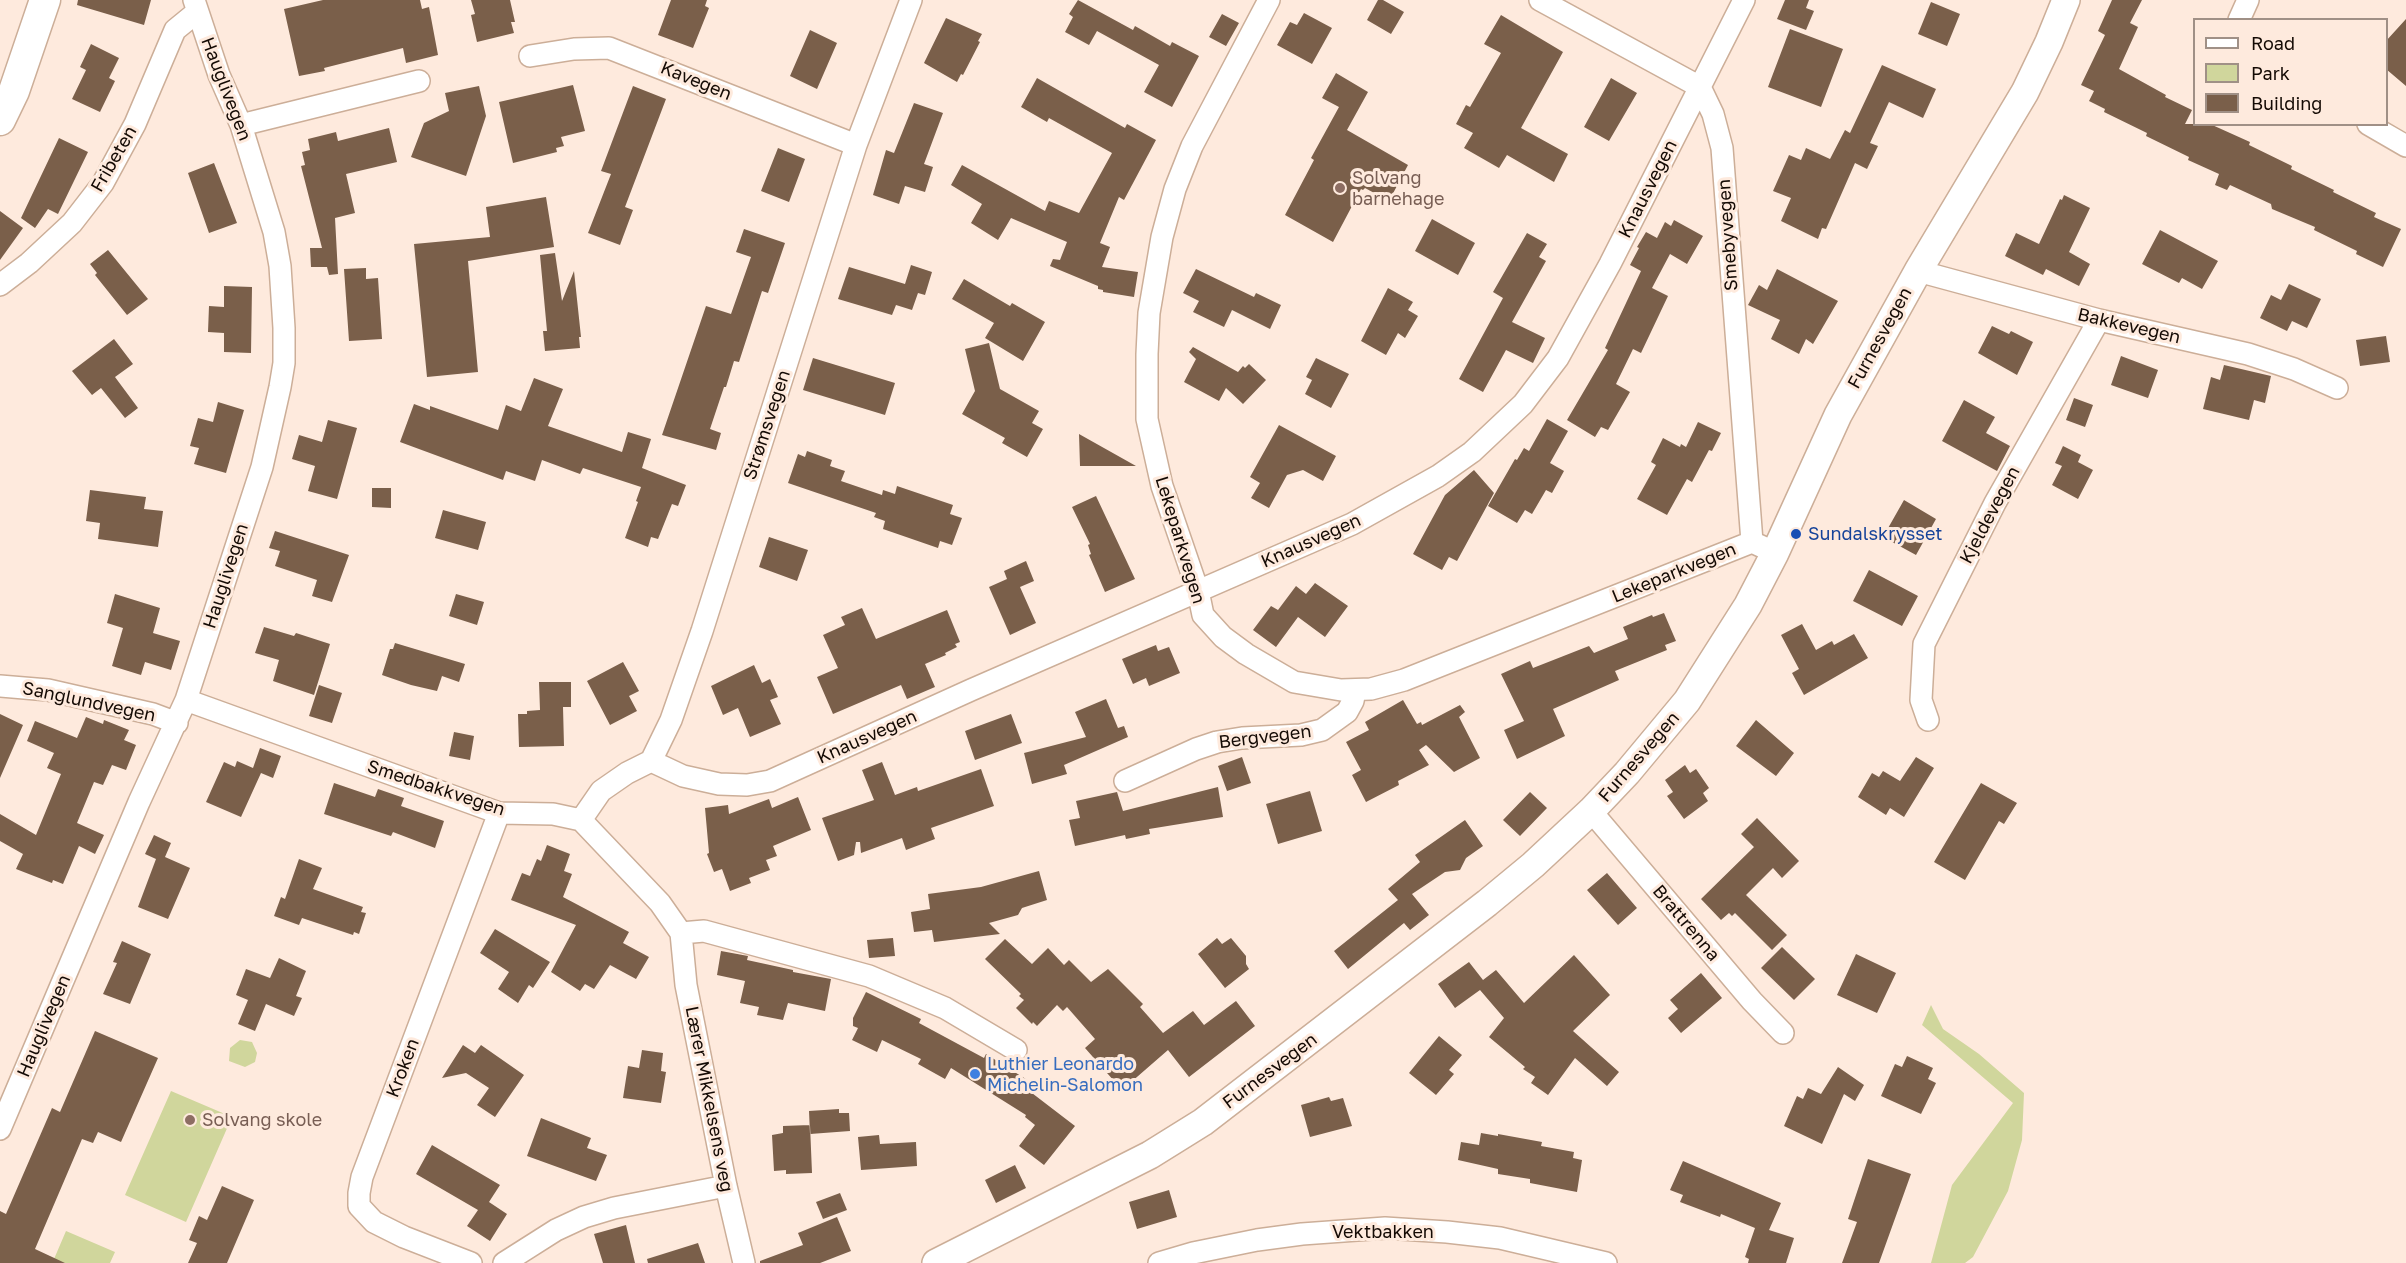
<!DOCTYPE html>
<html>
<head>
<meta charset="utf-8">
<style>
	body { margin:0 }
	#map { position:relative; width:2406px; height:1263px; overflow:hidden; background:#feeadd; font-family:"Golos Text",sans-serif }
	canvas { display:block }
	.legend { position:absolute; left:2193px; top:18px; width:195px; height:108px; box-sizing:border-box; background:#feeadd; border:2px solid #a09086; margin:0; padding:8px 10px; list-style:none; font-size:18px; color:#140a04 }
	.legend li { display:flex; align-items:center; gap:12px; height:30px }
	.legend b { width:30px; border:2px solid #a09086 }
</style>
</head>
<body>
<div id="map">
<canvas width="2406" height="1263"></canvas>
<ul class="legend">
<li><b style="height:8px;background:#fff"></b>Road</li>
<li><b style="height:16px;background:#d0d69c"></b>Park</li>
<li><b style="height:16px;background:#7a5f4a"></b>Building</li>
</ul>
</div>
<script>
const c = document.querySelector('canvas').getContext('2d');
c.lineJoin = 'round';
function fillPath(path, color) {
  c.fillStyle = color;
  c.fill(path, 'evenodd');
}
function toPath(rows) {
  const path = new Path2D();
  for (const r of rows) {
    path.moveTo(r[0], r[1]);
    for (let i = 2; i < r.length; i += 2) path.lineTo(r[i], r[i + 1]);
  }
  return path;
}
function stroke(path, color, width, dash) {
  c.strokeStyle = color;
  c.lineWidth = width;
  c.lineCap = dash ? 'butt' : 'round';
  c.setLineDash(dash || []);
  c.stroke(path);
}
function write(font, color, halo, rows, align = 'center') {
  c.font = font + ' "Golos Text",sans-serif';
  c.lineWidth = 6;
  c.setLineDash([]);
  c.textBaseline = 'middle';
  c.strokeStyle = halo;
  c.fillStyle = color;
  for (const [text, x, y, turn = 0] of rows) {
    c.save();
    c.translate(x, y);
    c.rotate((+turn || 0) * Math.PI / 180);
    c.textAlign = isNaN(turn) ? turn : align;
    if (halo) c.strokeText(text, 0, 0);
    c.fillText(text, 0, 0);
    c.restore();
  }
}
fillPath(toPath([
	[1931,1005,1943,1029,1979,1054,2024,1093,2022,1140,2008,1191,1973,1257,1965,1263,1931,1263,1952,1185,2013,1103,1922,1025],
	[240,1040,252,1042,257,1053,255,1062,245,1067,229,1061,230,1048],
	[171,1091,232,1117,186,1222,125,1195],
	[66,1231,115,1252,110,1263,64,1263,54,1259]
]), '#d0d69c');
fillPath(toPath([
	[78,0,151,0,144,25,77,5],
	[323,0,420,0,422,9,429,7,438,55,406,63,403,48,324,68,325,71,299,76,284,9],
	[471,0,510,0,515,22,511,22,514,33,477,42,471,15,475,14],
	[671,0,707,0,705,6,709,8,693,48,658,35],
	[1078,0,1133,30,1135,26,1170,46,1172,42,1199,56,1172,107,1144,92,1159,65,1097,31,1089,45,1065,32,1073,17,1069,14],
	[1378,0,1383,0,1404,12,1391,34,1367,20],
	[1785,0,1809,0,1806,8,1814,11,1806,30,1777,19],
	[2112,0,2142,0,2130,23,2138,27,2119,69,2166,95,2165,97,2192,110,2185,124,2210,124,2250,142,2249,145,2292,166,2291,169,2334,190,2333,192,2376,213,2374,217,2401,229,2383,267,2356,254,2357,251,2314,230,2315,227,2272,209,2271,204,2230,185,2227,190,2215,185,2219,174,2188,160,2189,157,2146,136,2147,133,2104,112,2105,109,2089,101,2094,91,2081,85,2105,35,2098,31],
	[1931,2,1960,14,1947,46,1918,34],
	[1304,13,1332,28,1312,64,1277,45,1290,22,1297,25],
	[1222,14,1239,23,1226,46,1209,37],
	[1501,15,1563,52,1521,128,1568,154,1554,182,1507,155,1499,168,1464,148,1473,133,1456,124,1466,105,1470,107,1501,53,1484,44],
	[946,18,982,34,978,41,980,42,963,75,961,74,957,82,924,63],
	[2406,19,2406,86,2386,69,2386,41],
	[1790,29,1843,49,1821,107,1768,87],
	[810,30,837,43,817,89,790,76],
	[91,44,119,58,109,78,115,81,100,112,72,99,86,70,80,67],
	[1882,65,1936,89,1923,118,1889,102,1870,143,1878,146,1867,169,1855,163,1826,229,1822,228,1818,239,1781,221,1791,198,1773,191,1789,155,1801,160,1806,148,1830,159,1845,130,1850,133],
	[1336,73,1368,92,1347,130,1408,165,1389,201,1365,188,1363,190,1361,189,1333,242,1285,215,1314,160,1311,158,1339,107,1322,98],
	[1037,78,1125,128,1127,124,1156,140,1124,200,1119,197,1100,243,1110,247,1102,267,1138,272,1134,297,1103,292,1103,290,1098,289,1098,286,1050,266,1053,259,1060,260,1067,242,1011,218,998,240,971,223,982,204,951,185,962,165,1045,211,1049,201,1079,213,1112,153,1049,118,1047,122,1021,107],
	[1611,78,1637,93,1609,141,1584,127],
	[573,85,585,131,561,137,564,146,556,148,557,152,513,163,499,102],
	[479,86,486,116,466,176,411,157,424,123,449,111,445,93],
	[633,86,666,99,625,207,633,210,620,245,588,233,611,174,601,171],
	[914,103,943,113,924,164,933,167,925,192,905,186,899,204,873,195,886,150,894,153],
	[389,128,397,162,346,174,355,213,335,218,338,274,329,275,327,267,311,267,310,248,322,248,301,166,305,165,302,152,310,150,308,139,336,132,338,141],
	[59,138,88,152,58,214,48,209,35,228,21,218],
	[778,148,805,159,789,202,761,191],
	[214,163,237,223,209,233,188,173],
	[2064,195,2090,208,2069,252,2090,264,2079,286,2046,269,2043,275,2005,256,2016,233,2039,244,2060,199,2062,200],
	[546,197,554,247,468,261,478,372,427,377,414,244,490,237,486,207],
	[0,211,23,228,0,260],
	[1432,219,1475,243,1458,275,1415,251],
	[1674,220,1703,236,1687,264,1670,254,1652,288,1668,296,1641,353,1633,349,1616,384,1630,392,1608,430,1601,427,1595,437,1567,420,1608,350,1605,348,1641,271,1630,265,1639,248,1637,247,1646,232,1657,238,1665,222,1671,226],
	[744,229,785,243,768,293,762,291,739,362,734,361,726,387,724,387,710,429,721,433,716,450,662,435,706,306,731,314,751,257,736,252],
	[2160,230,2218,261,2202,289,2182,278,2179,283,2142,264],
	[1527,233,1547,244,1539,257,1546,261,1512,322,1545,338,1533,363,1506,350,1483,392,1459,379,1503,298,1493,292],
	[108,250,148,299,127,315,95,275,97,273,90,264],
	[555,253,562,301,574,271,581,337,579,337,580,348,545,351,543,331,547,331,540,255],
	[911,265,932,272,925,295,918,293,912,310,896,305,892,315,838,299,849,267,905,284],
	[366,268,366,279,378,278,382,339,349,341,344,269],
	[1196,269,1254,297,1256,293,1281,305,1270,329,1232,310,1224,327,1193,312,1199,301,1183,293],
	[1777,269,1838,301,1813,344,1806,339,1799,354,1771,339,1780,320,1748,305,1759,285,1767,290],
	[964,279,1010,306,1012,303,1045,322,1023,361,985,338,994,323,952,299],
	[2289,284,2321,299,2307,328,2292,321,2287,331,2260,318,2271,295,2281,300],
	[224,286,252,287,251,353,224,352,224,333,208,332,209,306,224,307],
	[1388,288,1413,302,1408,310,1418,316,1405,338,1398,333,1386,355,1361,341],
	[1992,326,2009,334,2011,331,2033,342,2017,375,1978,353],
	[2386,336,2390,362,2360,366,2356,340],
	[114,339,133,364,115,377,138,408,125,418,101,388,92,395,72,371],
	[989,343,1000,389,1039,411,1032,423,1043,429,1027,457,1002,443,1005,438,962,414,975,391,965,349],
	[1193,347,1238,372,1243,366,1245,368,1249,364,1266,380,1243,404,1226,388,1219,401,1184,382,1196,359,1189,352],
	[2121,356,2158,370,2148,398,2111,385],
	[813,358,895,383,885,415,803,390],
	[1316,358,1349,374,1331,408,1305,394,1312,380,1306,377],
	[2224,365,2271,376,2265,403,2254,400,2249,420,2203,409,2211,377,2220,380],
	[534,378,563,389,548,426,622,452,628,432,651,439,642,468,686,485,678,506,672,504,658,539,651,537,648,547,625,538,638,502,636,501,641,487,583,468,580,474,542,460,535,481,506,471,503,480,400,442,414,404,430,410,430,406,498,430,506,405,521,411],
	[2074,398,2093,405,2085,427,2066,420],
	[1964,400,1995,417,1986,433,2010,446,1997,471,1942,441],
	[218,402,244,410,226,473,194,464,199,448,190,446,198,418,213,422],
	[1547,419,1568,431,1550,463,1564,471,1552,493,1546,490,1532,514,1525,510,1517,523,1488,506,1515,459,1517,460,1524,448,1529,451],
	[328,420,357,428,337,499,308,491,315,466,292,459,299,435,322,442],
	[1698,422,1721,433,1712,451,1709,450,1692,482,1687,479,1667,515,1637,499,1656,465,1651,462,1663,438,1680,447,1681,444,1686,447],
	[1279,425,1336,456,1323,481,1303,470,1287,475,1269,508,1251,498,1260,483,1250,477],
	[1079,434,1136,466,1080,466],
	[2063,446,2081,455,2078,462,2093,470,2078,499,2052,485,2062,466,2055,463],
	[807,451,832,460,830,466,845,471,841,481,882,495,883,490,895,494,897,486,953,505,950,514,962,518,952,545,940,541,938,548,883,529,885,521,874,517,876,513,788,483,798,454,805,457],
	[1474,470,1494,493,1457,561,1449,557,1442,570,1413,554,1445,495],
	[372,488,391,488,391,508,372,507],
	[90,490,146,497,144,509,163,511,158,547,98,539,100,523,86,521],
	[1096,496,1135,579,1105,592,1089,555,1091,554,1088,545,1090,544,1072,507],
	[1904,500,1936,519,1916,555,1883,537],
	[443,510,486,522,478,550,435,538],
	[275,531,349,555,332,602,312,596,317,580,275,566,280,551,269,548],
	[769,537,808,550,797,581,759,567],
	[1026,561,1034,581,1020,587,1036,623,1010,635,989,587,1007,579,1004,571],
	[1869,570,1918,596,1902,626,1853,601],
	[1315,583,1348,606,1325,637,1298,617,1276,647,1253,630,1271,606,1278,610,1296,586,1306,594],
	[115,594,160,608,153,633,180,641,171,670,145,662,141,675,112,666,123,628,107,623],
	[456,594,484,602,477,625,449,616],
	[862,608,876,639,947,610,960,642,955,644,957,647,945,653,946,655,925,664,935,687,907,699,901,685,833,714,817,677,838,668,823,635,845,625,841,617],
	[1664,613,1676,641,1665,645,1667,650,1615,671,1619,680,1553,709,1565,736,1517,759,1504,730,1524,721,1501,674,1530,661,1533,668,1589,646,1594,653,1628,639,1623,627,1652,615,1653,617],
	[1802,624,1816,650,1832,641,1834,645,1854,634,1868,658,1804,695,1792,673,1799,669,1781,635],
	[264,627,294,636,296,633,330,644,314,695,273,681,279,660,255,653],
	[395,643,465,664,459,682,442,676,437,691,411,685,382,675,390,649,393,649],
	[1156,645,1158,651,1169,647,1180,673,1149,686,1146,678,1133,684,1122,659],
	[623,662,639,691,629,696,637,711,610,725,587,681],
	[754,665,762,683,770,679,778,697,770,700,781,724,750,737,738,708,723,715,711,686],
	[539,682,571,682,571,707,563,707,564,746,519,747,518,714,527,714,527,711,540,710],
	[319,685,342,693,332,723,309,716],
	[1106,699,1118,728,1124,726,1128,737,1064,765,1067,774,1032,784,1024,753,1086,737,1075,712],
	[1403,700,1417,724,1421,722,1422,725,1460,705,1465,712,1459,717,1480,758,1454,772,1426,745,1419,750,1429,765,1398,781,1399,785,1366,802,1352,775,1361,770,1346,742,1369,730,1365,722],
	[0,714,23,725,0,778],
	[1011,714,1022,743,975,760,965,731],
	[86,717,103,724,104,720,129,730,124,740,136,745,126,770,112,765,103,785,94,782,77,823,104,835,95,854,79,846,63,884,53,880,52,883,16,869,23,854,0,841,0,814,36,835,61,774,47,768,54,753,27,741,35,721,77,738],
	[1756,720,1794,753,1776,776,1736,746],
	[454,732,474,736,470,760,449,756],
	[260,748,281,756,273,778,261,773,241,817,206,802,224,762,235,767,237,761,253,768],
	[1242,757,1251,783,1227,791,1218,766],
	[1916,757,1934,768,1904,817,1890,808,1886,815,1858,797,1872,773,1879,777,1883,771,1900,781],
	[882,762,895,795,917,787,918,791,981,769,994,806,931,828,935,839,906,850,902,838,861,853,860,842,856,842,854,855,838,861,822,818,874,800,862,770],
	[1685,765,1690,773,1696,769,1709,788,1703,793,1708,801,1684,819,1667,796,1673,792,1665,780],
	[334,783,375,797,378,789,404,798,401,806,444,821,435,848,393,832,391,836,324,814],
	[1981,783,2017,803,2004,824,1999,821,1965,880,1934,862],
	[1218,787,1223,817,1149,829,1150,834,1126,839,1125,835,1075,846,1069,820,1080,818,1076,801,1117,792,1123,811],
	[1310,791,1322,831,1278,844,1266,804],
	[1530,792,1547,808,1520,836,1503,820],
	[798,797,811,830,773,846,777,856,766,860,770,870,749,878,751,883,730,891,722,869,714,872,707,854,709,853,705,808,728,805,729,814,769,799,772,808],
	[1757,818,1799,861,1782,878,1773,868,1746,895,1787,935,1772,950,1735,913,1732,916,1729,913,1721,920,1701,899,1754,847,1741,834],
	[1465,820,1483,846,1466,858,1460,870,1445,872,1412,894,1429,915,1410,930,1404,923,1348,969,1334,951,1398,900,1388,889,1420,862,1415,855],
	[154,835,171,843,165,857,190,868,168,919,138,907,156,859,145,854],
	[547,845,570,854,564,871,572,874,563,897,629,932,623,943,649,957,636,979,610,965,594,989,585,984,580,991,551,972,576,925,511,900,522,873,530,876,537,859,541,861],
	[299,859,322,868,313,889,363,907,361,912,366,913,359,934,354,932,353,935,302,918,299,925,274,916,281,897,285,899],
	[1039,871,1047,900,1022,908,1018,915,989,923,1000,934,934,942,932,930,914,932,911,912,930,909,928,894,981,887],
	[1607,873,1637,908,1618,925,1587,890],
	[495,929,550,962,533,988,529,985,518,1003,498,989,509,972,480,953],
	[893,938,895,956,869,958,867,940],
	[1217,938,1222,944,1231,938,1246,956,1246,964,1249,969,1225,988,1198,954],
	[1005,939,1032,964,1048,948,1064,965,1069,960,1091,982,1108,969,1143,1004,1140,1007,1163,1033,1193,1011,1204,1025,1236,1001,1255,1026,1189,1077,1168,1050,1122,1090,1085,1048,1095,1039,1067,1007,1063,1011,1057,1005,1037,1026,1033,1022,1032,1024,1016,1008,1024,1000,1019,996,1021,994,985,959],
	[122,941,151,954,130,1004,103,994,117,963,113,962],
	[1782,947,1815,979,1794,1000,1761,968],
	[721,951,748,956,747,960,793,970,793,972,831,979,825,1011,788,1003,783,1020,757,1015,759,1007,740,1003,745,981,717,975],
	[1856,954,1896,973,1877,1013,1837,995],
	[1574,955,1610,995,1573,1031,1619,1072,1607,1086,1575,1058,1548,1095,1531,1083,1535,1077,1523,1069,1525,1067,1489,1037,1504,1018,1480,990,1455,1008,1438,984,1469,962,1483,980,1496,970,1524,1003],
	[279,958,306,971,296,996,302,998,294,1016,266,1004,255,1031,238,1024,248,1000,236,995,246,969,270,978],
	[1701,973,1722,998,1681,1033,1668,1018,1678,1009,1670,1000],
	[866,992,921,1019,919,1023,984,1058,986,1054,1032,1083,1028,1090,1075,1126,1044,1165,1019,1146,1035,1125,1025,1117,1026,1115,951,1068,945,1079,918,1064,921,1059,882,1040,877,1052,852,1040,858,1028,853,1026,853,1018],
	[95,1031,158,1058,121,1142,98,1132,93,1143,82,1139,35,1249,65,1263,0,1263,0,1211,6,1214,52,1108,60,1112],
	[1439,1036,1462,1055,1449,1070,1454,1074,1436,1095,1409,1073],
	[463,1045,475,1053,481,1045,524,1075,495,1117,477,1105,489,1088,466,1073,442,1078],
	[642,1050,663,1053,661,1071,666,1072,661,1103,623,1098,628,1066,639,1068],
	[1907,1056,1933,1068,1928,1079,1936,1083,1921,1114,1881,1096,1895,1064,1902,1067],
	[1838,1067,1864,1085,1855,1101,1844,1094,1822,1144,1784,1126,1797,1096,1803,1099,1808,1088,1821,1094],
	[1329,1097,1331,1101,1343,1098,1352,1126,1310,1137,1301,1105],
	[839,1109,839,1113,849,1113,850,1131,810,1134,809,1111],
	[541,1118,591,1138,587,1148,607,1155,596,1181,527,1156],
	[810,1125,812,1173,786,1174,786,1170,774,1171,772,1135,783,1133,783,1126],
	[1481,1133,1498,1136,1498,1134,1542,1142,1541,1146,1574,1152,1573,1158,1582,1160,1577,1192,1530,1183,1530,1179,1498,1174,1498,1169,1458,1160,1461,1142,1479,1145],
	[879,1135,880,1144,916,1142,917,1166,861,1170,858,1137],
	[432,1145,500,1185,489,1202,507,1214,490,1241,467,1226,478,1210,416,1174],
	[1868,1159,1911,1174,1879,1263,1842,1263,1857,1222,1848,1219],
	[1683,1161,1781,1203,1769,1230,1794,1238,1786,1263,1748,1263,1749,1259,1745,1257,1755,1228,1721,1214,1720,1217,1680,1202,1683,1195,1670,1190],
	[1015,1165,1026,1188,996,1203,985,1180],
	[222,1186,254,1200,227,1263,188,1263,197,1243,189,1240,199,1216,207,1220],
	[1169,1190,1177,1217,1137,1229,1129,1202],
	[840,1193,847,1210,823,1219,816,1202],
	[837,1217,851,1251,820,1263,760,1263,760,1261,803,1245,798,1233],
	[626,1225,635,1263,603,1263,594,1234],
	[698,1243,705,1263,648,1263,647,1259]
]), '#7a5f4a');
const minor = toPath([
	[1269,0,1192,146,1175,189,1162,237,1149,313,1147,354,1147,419,1162,486,1198,591,1203,615,1223,637,1246,654,1294,682,1341,690,1371,689,1404,680,1752,542],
	[1540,0,1700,87,1713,114,1722,148,1752,542,1765,548],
	[2239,20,2248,0],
	[530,56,574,49,609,48,856,145],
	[2368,124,2406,146],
	[241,125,419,81],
	[1918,271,2099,320,2248,354,2294,369,2337,388],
	[0,285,29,263,72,223,103,183,135,124,175,30,197,12],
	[0,686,48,690,153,714,177,723],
	[186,700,499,813,553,814,581,820,660,903,681,933,704,931,869,976,945,1008,1016,1050],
	[1928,720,1921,700,1924,644,1995,503,2099,320],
	[651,761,683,776,719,784,747,785,770,781,971,690,1352,524,1438,476,1472,452,1523,404,1558,358,1610,264,1744,0],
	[1125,781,1196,749,1217,742,1242,738,1301,735,1322,730,1347,712,1353,701,1355,691],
	[1591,811,1752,1001,1783,1033],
	[581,820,601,791,627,773,651,761,671,720,702,631,856,145,911,0],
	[681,933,686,985,726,1186,744,1263],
	[0,1129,139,802,186,700,262,467,280,387,284,363,284,328,280,266,274,232,241,125,219,75,194,0],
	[471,1263,404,1237,374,1222,359,1206,359,1193,362,1177,499,813],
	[504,1263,556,1230,584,1217,614,1208,726,1186],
	[1159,1263,1193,1253,1257,1240,1302,1234,1385,1228,1447,1232,1500,1238,1606,1263]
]);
const tertiary = toPath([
	[936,1263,1150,1155,1203,1122,1487,903,1533,865,1591,811,1627,773,1687,701,1748,605,1775,553,1838,415,1918,271,2025,92,2049,42,2066,0]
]);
const secondary = toPath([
	[0,120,14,91,45,0]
]);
stroke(minor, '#ccae98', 24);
stroke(tertiary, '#ccae98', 30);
stroke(secondary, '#ccae98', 33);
stroke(minor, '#fff', 21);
stroke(tertiary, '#fff', 27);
stroke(secondary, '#fff', 30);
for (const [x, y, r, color] of [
	[1340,188,6,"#8d6e63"],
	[1796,534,6,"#1a4fb4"],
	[975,1074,6,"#3f7fe0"],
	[190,1120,6,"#8d6e63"]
]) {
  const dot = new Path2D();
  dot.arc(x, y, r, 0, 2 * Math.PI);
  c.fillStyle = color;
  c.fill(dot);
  stroke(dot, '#feeadd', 2);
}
write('18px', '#140a04', '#feeadd', [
	["Kavegen",696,81,22],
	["Hauglivegen",226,89,69],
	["Fribeten",114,159,-60],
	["Knausvegen",1648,189,-63],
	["Smebyvegen",1728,235,-94],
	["Bakkevegen",2129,326,13],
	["Furnesvegen",1880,338,-61],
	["Strømsvegen",767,425,-72],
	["Kjeldevegen",1990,515,-62],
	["Lekeparkvegen",1180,540,73],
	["Knausvegen",1311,541,-24],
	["Lekeparkvegen",1674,573,-22],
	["Hauglivegen",226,576,-72],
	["Sanglundvegen",89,702,12],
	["Knausvegen",867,737,-24],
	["Bergvegen",1265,737,-7],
	["Furnesvegen",1639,757,-49],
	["Smedbakkvegen",436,788,18],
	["Brattrenna",1686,923,50],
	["Hauglivegen",44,1026,-67],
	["Kroken",403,1068,-69],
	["Furnesvegen",1270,1071,-37],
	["Lærer Mikkelsens veg",709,1099,79],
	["Vektbakken",1383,1232]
]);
write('18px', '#785e54', '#feeadd', [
	["Solvang",1352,178],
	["barnehage",1352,199],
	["Solvang skole",202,1120]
], 'left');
write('18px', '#164399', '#feeadd', [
	["Sundalskrysset",1808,534]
], 'left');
write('18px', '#366cbe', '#feeadd', [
	["Luthier Leonardo",987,1064],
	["Michelin-Salomon",987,1085]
], 'left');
</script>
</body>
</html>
